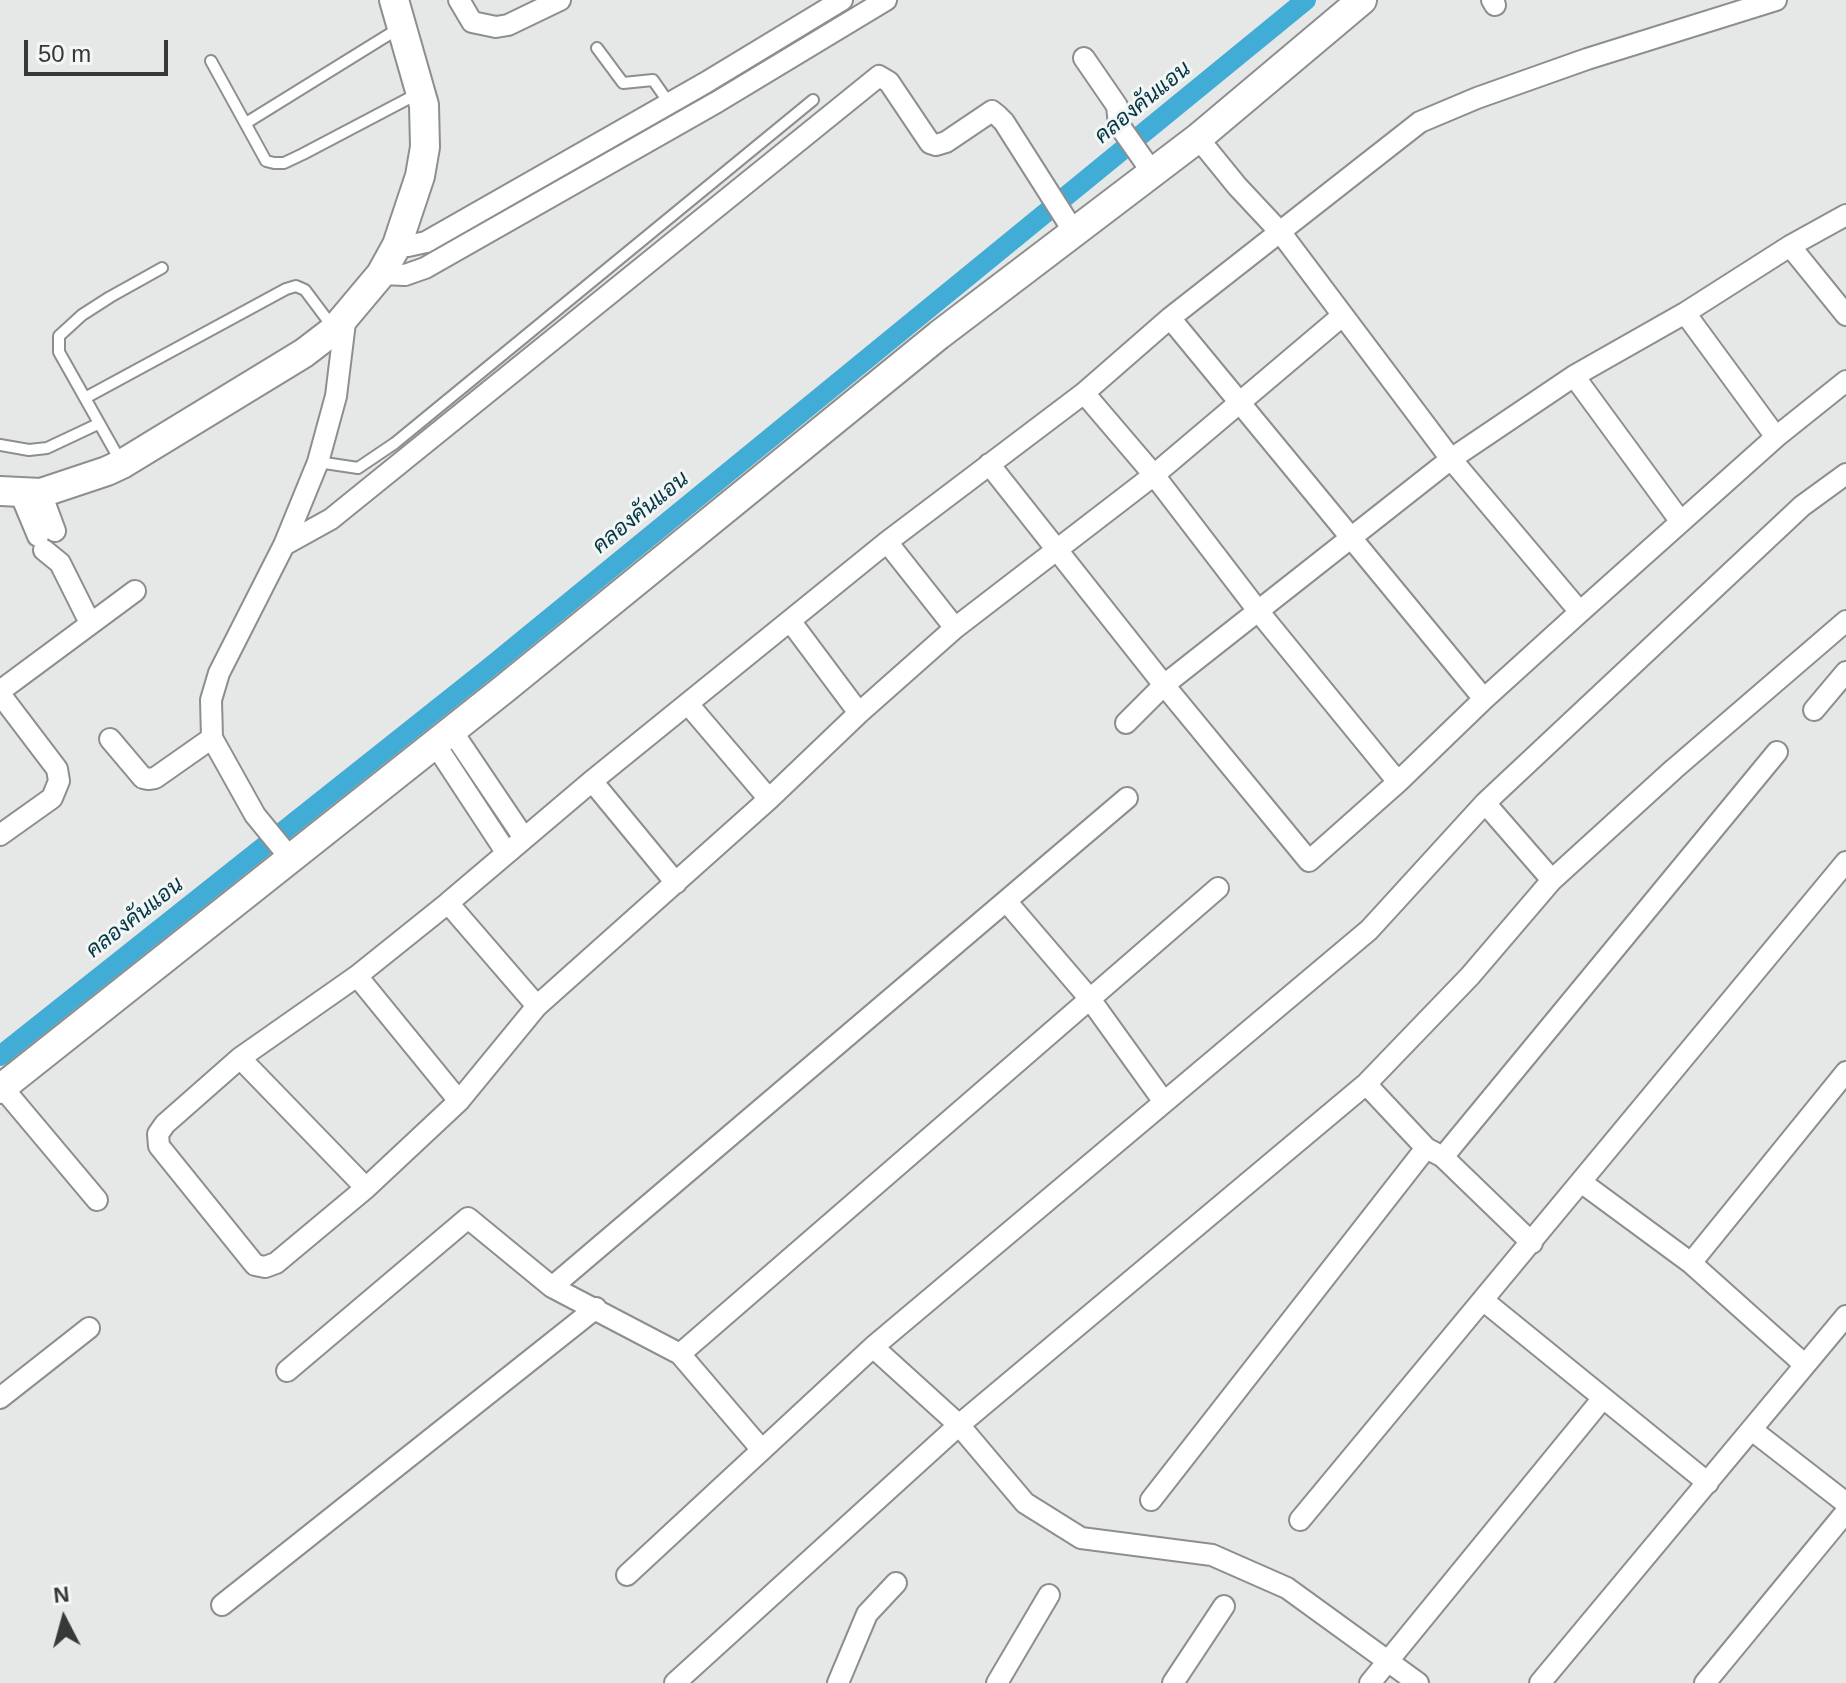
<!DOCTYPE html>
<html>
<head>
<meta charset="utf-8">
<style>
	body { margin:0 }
	#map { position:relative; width:1846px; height:1683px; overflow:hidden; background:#e5e8e7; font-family:Arial,sans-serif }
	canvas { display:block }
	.north { position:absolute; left:24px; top:1579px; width:80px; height:80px; -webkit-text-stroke:6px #f2f6f4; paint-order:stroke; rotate:354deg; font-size:22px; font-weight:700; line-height:32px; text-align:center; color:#373837 }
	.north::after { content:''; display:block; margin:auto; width:28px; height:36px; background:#373837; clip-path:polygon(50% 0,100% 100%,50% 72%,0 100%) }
	.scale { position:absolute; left:24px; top:40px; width:144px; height:36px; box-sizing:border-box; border:4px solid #373837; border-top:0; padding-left:10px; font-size:24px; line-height:28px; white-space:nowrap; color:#373837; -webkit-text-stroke:6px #f2f6f4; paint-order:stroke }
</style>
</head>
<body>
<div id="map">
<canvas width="1846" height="1683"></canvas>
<div class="north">N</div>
<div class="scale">50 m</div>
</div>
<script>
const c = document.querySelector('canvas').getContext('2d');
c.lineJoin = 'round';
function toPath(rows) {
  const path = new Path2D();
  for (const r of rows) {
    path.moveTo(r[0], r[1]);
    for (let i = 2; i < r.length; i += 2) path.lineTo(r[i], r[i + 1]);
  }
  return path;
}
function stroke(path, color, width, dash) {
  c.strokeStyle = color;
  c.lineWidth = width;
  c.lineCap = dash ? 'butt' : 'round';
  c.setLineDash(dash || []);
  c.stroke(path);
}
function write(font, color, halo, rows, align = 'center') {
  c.font = font + ' Arial,Sarabun,sans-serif';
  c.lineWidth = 6;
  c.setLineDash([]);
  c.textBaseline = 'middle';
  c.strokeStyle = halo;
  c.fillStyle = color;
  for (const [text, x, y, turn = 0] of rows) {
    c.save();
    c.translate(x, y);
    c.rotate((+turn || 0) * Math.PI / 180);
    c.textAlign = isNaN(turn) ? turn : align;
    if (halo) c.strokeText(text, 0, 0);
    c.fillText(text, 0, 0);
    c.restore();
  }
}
stroke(toPath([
	[0,1056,490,667,1306,0]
]), '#41acd5', 20);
const lane = toPath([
	[597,48,623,83,653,80,669,103],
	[211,61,266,161,274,163,284,163,303,154,417,94],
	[246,123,401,27],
	[85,398,286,289,296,286,305,290,332,326],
	[0,445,29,450,47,448,98,424],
	[121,462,59,352,59,336,82,315,110,297,162,268],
	[318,462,358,468,395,443,813,100]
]);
const street = toPath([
	[459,0,472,22,496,27,508,25,560,0],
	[1492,0,1495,5],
	[1084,58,1117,106,1119,125,1152,172],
	[1198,138,1237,186,1281,233,1451,459,1580,612],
	[397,245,408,246,426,242,705,83,842,0],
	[1790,246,1846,315],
	[381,274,405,275,425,268,717,102,886,0],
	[1685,313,1776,437],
	[1342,316,1154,475,955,628,859,713,769,799,537,1006,459,1101,366,1188,276,1263,265,1267,255,1265,159,1146,158,1134,165,1124,240,1058,357,976,448,903,592,781,887,542,1084,393,1170,318,1420,122,1477,98,1587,59,1776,0],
	[1170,318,1484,699],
	[1574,376,1681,522],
	[1084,393,1154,475,1259,612,1398,782],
	[989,464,1164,685,1309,861,1398,782,1484,699,1580,612,1776,437,1846,381],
	[20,493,38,536],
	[41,493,55,531],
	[887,542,955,628],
	[284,545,331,519,879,76,889,82,930,143,936,145,946,142,992,111,997,115,1004,122,1074,232],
	[44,550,60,563,90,623],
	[791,622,859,713],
	[0,691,135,591],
	[0,694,57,769,59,781,52,798,0,835],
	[688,704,769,799],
	[1814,710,1846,672],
	[1126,723,1164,685,1451,459,1574,376,1685,313,1790,246,1846,215],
	[452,731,524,838],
	[110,739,143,778,148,779,155,778,212,738],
	[435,744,506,852],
	[592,781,676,883],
	[1485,803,1552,880],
	[291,859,255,815,212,738,211,700,219,673,284,545,318,462,336,396,346,314],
	[1006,901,1090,999,1164,1102],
	[448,903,537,1006],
	[357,976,459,1101],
	[240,1058,366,1188],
	[1366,1084,1426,1148,1443,1157,1532,1243],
	[2,1087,97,1200],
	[1443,1157,1777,752],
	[1581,1182,1691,1263,1805,1365],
	[1691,1263,1846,1072],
	[552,1287,1127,798],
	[1484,1301,1708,1483],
	[873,1347,959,1425,1025,1503,1081,1538,1212,1555,1287,1588,1418,1683],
	[680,1354,1218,888],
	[287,1371,468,1218,552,1287,680,1354,762,1450],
	[0,1398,89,1328],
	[1752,1430,1846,1503],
	[1151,1500,1426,1148],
	[1300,1520,1846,862],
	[627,1575,873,1347,1369,930,1485,803,1802,506,1846,474],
	[222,1605,596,1308],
	[675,1683,959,1425,1366,1084,1470,976,1552,880,1674,769,1846,621],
	[838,1683,867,1614,896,1583],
	[997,1683,1049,1595],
	[1173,1683,1224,1606],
	[1370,1683,1603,1398],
	[1540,1683,1846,1316],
	[1705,1683,1846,1512]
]);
const secondary = toPath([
	[0,491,41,493,107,471,122,464,304,353,334,330,381,274,397,245,420,176,425,147,424,105,394,0],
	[0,1089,504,689,939,335,1198,138,1362,0]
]);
stroke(lane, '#8c8f8d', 14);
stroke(street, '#8c8f8d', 24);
stroke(secondary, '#8c8f8d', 32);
stroke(lane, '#fff', 10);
stroke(street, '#fff', 20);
stroke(secondary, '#fff', 28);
write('italic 22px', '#043547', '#f2f6f4', [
	["คลองคันแอน",1143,103,-39],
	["คลองคันแอน",641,513,-39],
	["คลองคันแอน",135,918,-38]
]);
</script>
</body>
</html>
